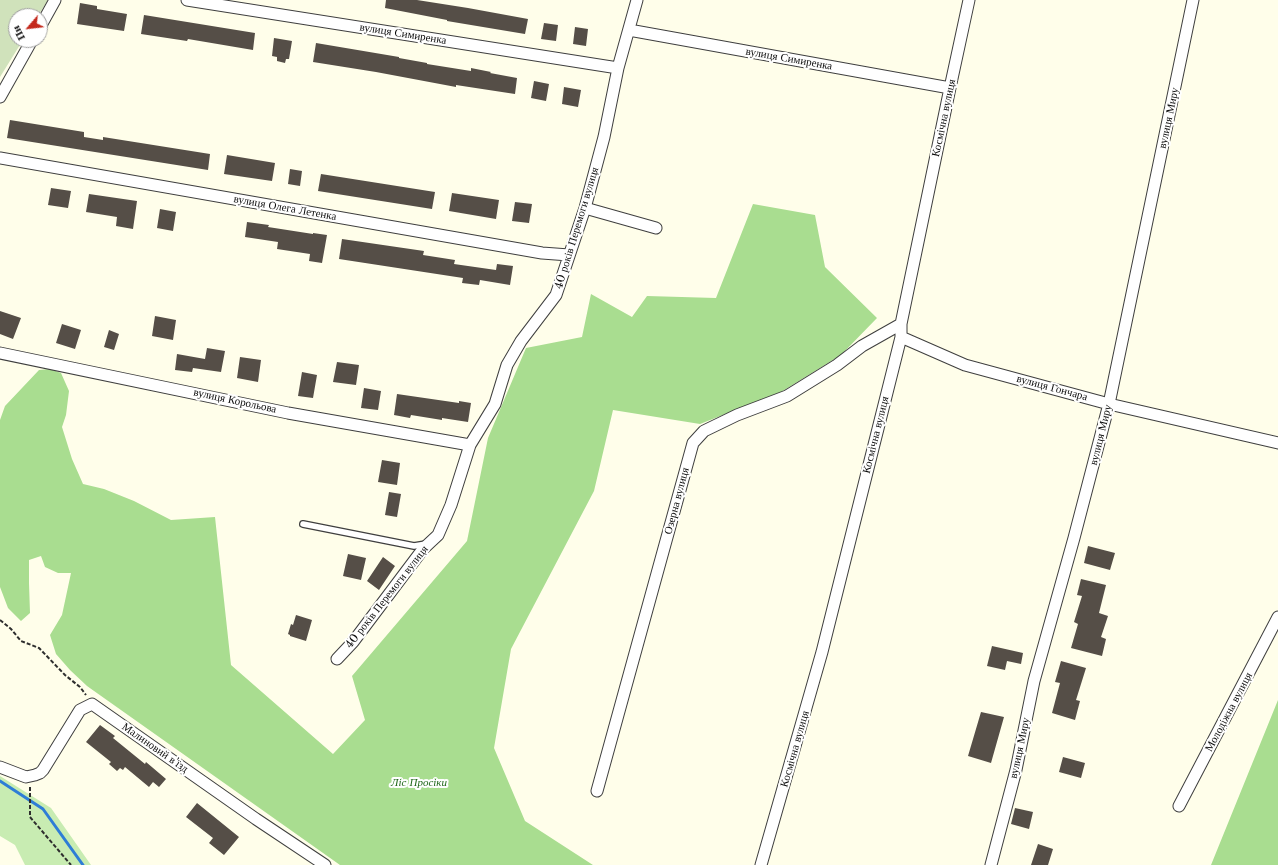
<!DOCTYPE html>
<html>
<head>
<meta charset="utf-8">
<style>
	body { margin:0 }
	#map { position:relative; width:1278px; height:865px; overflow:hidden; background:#fffeea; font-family:"Libre Baskerville",serif }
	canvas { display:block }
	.north { position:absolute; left:8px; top:8px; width:40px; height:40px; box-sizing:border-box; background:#fff; border:1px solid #9e9e9e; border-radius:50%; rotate:242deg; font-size:11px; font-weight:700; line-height:16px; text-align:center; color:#0c0c0c }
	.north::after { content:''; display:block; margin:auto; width:14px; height:18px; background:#c4291c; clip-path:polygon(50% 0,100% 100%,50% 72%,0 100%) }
</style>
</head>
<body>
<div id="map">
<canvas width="1278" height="865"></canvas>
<div class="north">Пн</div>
</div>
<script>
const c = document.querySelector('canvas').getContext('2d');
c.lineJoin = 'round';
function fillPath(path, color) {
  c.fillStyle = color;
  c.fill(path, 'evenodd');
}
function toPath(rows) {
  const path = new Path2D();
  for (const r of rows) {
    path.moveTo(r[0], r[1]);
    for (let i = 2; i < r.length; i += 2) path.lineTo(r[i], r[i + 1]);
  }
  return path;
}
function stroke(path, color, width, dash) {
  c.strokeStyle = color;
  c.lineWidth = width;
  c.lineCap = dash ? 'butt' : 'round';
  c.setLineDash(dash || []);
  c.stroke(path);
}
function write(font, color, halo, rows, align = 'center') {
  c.font = font + ' "Libre Baskerville",serif';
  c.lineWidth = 4;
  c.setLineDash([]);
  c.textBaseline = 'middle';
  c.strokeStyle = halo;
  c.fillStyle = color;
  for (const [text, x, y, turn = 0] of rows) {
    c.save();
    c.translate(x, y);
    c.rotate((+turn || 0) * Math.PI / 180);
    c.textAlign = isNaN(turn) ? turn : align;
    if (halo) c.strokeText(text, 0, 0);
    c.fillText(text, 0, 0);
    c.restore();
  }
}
fillPath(toPath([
	[0,776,51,808,91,865,25,865,15,845,0,836]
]), '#c8ecb2');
fillPath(toPath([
	[753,204,815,215,825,267,877,318,841,355,781,392,700,424,613,410,594,491,511,649,494,748,525,821,593,865,340,865,87,686,70,670,56,654,50,635,62,615,71,573,58,573,45,567,41,556,29,560,29,583,30,613,21,621,8,608,0,587,0,420,5,406,39,370,50,369,61,373,69,391,66,415,62,427,72,459,83,484,104,489,134,501,171,520,215,517,231,665,333,754,365,720,352,676,467,541,488,438,526,348,582,337,591,294,632,317,647,296,716,298],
	[1278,700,1278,865,1211,865]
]), '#a9dd90');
fillPath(toPath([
	[0,0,48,0,38,16,16,16,16,40,23,40,0,77]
]), '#d0e2bb');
stroke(toPath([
	[0,781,43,809,83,865]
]), '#2e7dd6', 3);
fillPath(toPath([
	[386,0,417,0,468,8,528,19,525,34,447,21,447,20,385,8],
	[80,3,97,6,97,9,127,14,124,31,77,24],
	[144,15,255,33,253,50,188,39,187,41,141,34],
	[544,23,558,25,556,41,541,39],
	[575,27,588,29,586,46,573,44],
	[274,38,292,41,289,59,286,59,285,63,277,61,277,57,272,56],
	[316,43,399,57,399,58,427,63,427,64,471,71,471,68,491,72,490,73,517,78,515,94,456,85,456,87,376,72,313,62],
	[534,81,549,84,546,101,531,98],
	[564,87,581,90,578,107,562,104],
	[10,120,84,132,84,137,103,140,103,137,210,154,208,170,7,138],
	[227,155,275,163,272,181,224,174],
	[290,169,302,171,300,186,288,184],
	[321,174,435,192,432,209,318,191],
	[51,188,71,191,68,208,48,205],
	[452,193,499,200,496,219,449,211],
	[89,194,137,201,133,229,116,226,117,217,86,212],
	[515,202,532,204,529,223,512,221],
	[160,209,176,212,173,231,157,228],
	[247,222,269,225,268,227,313,234,313,233,327,235,322,263,309,261,310,254,277,249,278,242,245,237],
	[342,239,424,251,423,255,455,260,454,264,496,270,497,264,513,266,510,285,480,280,479,285,462,283,463,278,339,259],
	[0,311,21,318,13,339,0,334],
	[155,316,176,320,173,340,152,336],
	[62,324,81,330,75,349,56,343],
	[109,330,119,334,114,350,104,347],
	[207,348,225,351,221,372,193,368,192,372,175,370,177,354,205,359],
	[240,357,261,360,258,382,237,378],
	[337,362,359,365,356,385,333,382],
	[302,372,317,375,313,398,298,396],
	[364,388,381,391,378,410,361,408],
	[397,394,459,403,459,401,471,403,468,422,442,418,442,420,411,415,410,418,394,415],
	[382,460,400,463,397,485,378,482],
	[389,492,401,494,397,517,385,515],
	[1088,546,1115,553,1110,570,1084,563],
	[348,554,366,558,361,580,343,576],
	[383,557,395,566,379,590,367,581],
	[1081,579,1106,585,1099,613,1108,616,1101,637,1106,639,1102,656,1071,648,1078,624,1074,622,1082,596,1077,595],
	[296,615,312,620,306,641,290,636,290,635,288,634,291,624,293,625],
	[992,646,1023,653,1021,664,1007,661,1005,670,987,666],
	[1061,661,1086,668,1076,700,1080,701,1075,720,1052,713,1060,683,1055,682],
	[981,712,1004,717,991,763,968,756],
	[100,725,115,736,113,738,145,764,146,762,166,779,159,787,153,782,149,787,125,767,123,770,120,768,117,771,109,764,111,762,86,742],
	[1063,757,1085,763,1081,778,1059,772],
	[197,803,239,837,224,855,209,843,213,838,186,817],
	[1015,808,1033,812,1029,829,1011,824],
	[1038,844,1053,849,1048,865,1031,865]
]), '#554e47');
const lane = toPath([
	[303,524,414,546,426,544]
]);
const street = toPath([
	[187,0,618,68],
	[40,27,55,0],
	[629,30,950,88],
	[0,97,32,40],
	[0,158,542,253,569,255],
	[585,208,656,228],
	[901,337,965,365,1109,404,1278,443],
	[0,353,288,413,470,445],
	[337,659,353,642,423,549,438,535,451,505,470,445,495,404,507,365,521,341,556,295,585,208,604,137,618,68,637,0],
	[0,767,26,777,35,775,40,773,43,770,80,710,92,704,256,819,325,865],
	[597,791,693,443,704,431,737,415,787,396,837,365,862,346,901,324],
	[1179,806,1278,617],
	[761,865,822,652,901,337,901,324,950,88,969,0],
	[991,865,1016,770,1034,681,1074,538,1109,404,1193,0]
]);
stroke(lane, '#3f3f3f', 8);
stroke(street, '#3f3f3f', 13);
stroke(toPath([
	[0,620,11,629,21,641,39,648,65,675,80,687,86,695],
	[30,787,30,817,71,865]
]), '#2e2e2e', 2, [4, 2]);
stroke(lane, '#fff', 5.5);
stroke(street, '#fff', 11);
write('11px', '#0c0c0c', '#fff', [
	["вулиця Симиренка",403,34,9],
	["вулиця Симиренка",789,59,10],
	["Космічна вулиця",944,118,-78],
	["вулиця Миру",1169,118,-78],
	["вулиця Олега Летенка",285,208,10],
	["40 років Перемоги вулиця",577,228,-73],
	["вулиця Гончара",1052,388,15],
	["вулиця Корольова",235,401,12],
	["Космічна вулиця",876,435,-76],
	["вулиця Миру",1101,435,-76],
	["Озерна вулиця",677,501,-75],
	["40 років Перемоги вулиця",387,597,-52],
	["Молодіжна вулиця",1229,712,-62],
	["Малиновий в'їзд",155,748,35],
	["вулиця Миру",1020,748,-78],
	["Космічна вулиця",795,749,-74]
]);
write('italic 11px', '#1f6719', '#fff', [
	["Ліс Просіки",419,783]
]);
</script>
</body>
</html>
